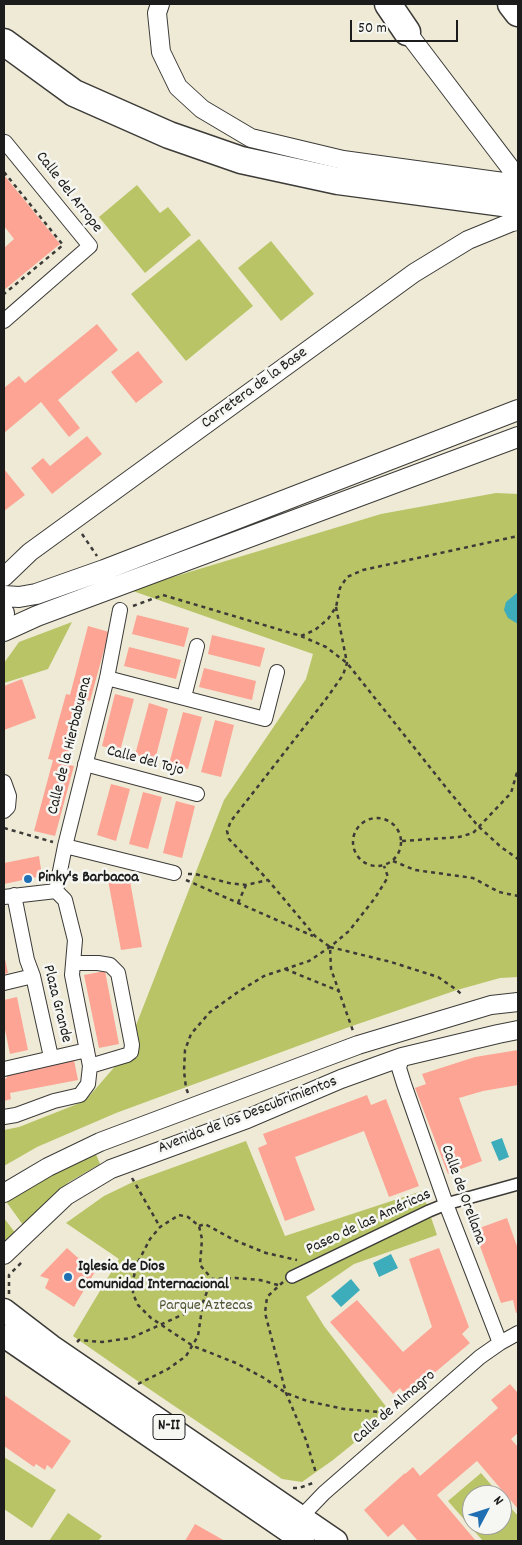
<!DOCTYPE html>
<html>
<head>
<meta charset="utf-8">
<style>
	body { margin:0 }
	#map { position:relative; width:522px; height:1545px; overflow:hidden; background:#eeead5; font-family:Dekko,sans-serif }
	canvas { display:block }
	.frame { position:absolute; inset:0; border:5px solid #1c1c1c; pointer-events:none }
	.north { position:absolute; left:462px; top:1485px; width:50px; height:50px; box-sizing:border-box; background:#f6f6f2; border:1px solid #9f9f9c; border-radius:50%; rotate:50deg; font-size:14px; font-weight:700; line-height:20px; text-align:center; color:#1c1c1c }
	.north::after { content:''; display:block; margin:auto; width:18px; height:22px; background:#1f6fb2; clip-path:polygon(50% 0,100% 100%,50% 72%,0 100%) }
	.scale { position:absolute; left:350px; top:20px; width:108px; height:22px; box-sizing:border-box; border:2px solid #1c1c1c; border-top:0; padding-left:6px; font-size:15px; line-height:18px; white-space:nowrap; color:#1c1c1c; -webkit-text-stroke:4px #f6f6f2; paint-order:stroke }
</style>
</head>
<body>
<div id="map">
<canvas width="522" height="1545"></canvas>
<div class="frame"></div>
<div class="north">N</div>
<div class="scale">50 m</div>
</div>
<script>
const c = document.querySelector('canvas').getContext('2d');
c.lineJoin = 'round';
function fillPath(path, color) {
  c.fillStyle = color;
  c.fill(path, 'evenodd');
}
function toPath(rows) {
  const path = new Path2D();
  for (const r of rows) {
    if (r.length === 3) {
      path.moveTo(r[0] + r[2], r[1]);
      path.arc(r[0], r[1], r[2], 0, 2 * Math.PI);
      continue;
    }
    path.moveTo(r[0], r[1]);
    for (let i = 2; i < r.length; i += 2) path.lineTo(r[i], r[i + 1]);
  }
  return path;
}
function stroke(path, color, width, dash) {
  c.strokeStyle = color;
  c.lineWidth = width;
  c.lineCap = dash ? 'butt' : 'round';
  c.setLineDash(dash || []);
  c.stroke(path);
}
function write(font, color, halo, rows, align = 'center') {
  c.font = font + ' Dekko,sans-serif';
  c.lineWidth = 5;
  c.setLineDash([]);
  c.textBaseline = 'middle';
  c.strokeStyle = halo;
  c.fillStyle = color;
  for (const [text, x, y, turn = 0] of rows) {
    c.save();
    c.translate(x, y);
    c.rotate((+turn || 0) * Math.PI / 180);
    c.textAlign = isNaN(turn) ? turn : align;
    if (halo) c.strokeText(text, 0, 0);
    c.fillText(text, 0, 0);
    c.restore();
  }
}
fillPath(toPath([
	[137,185,160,213,168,207,191,235,145,273,99,217],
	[199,239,253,306,186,361,131,294],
	[271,241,314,294,281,321,238,268],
	[496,493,518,494,518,977,500,978,457,990,352,1026,116,1113,37,1147,4,1166,4,1130,19,1127,85,1101,124,1056,224,800,306,679,313,654,130,590,381,514],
	[72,622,48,669,4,683,4,663,19,642],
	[246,1141,285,1236,422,1191,437,1235,354,1264,306,1297,324,1326,391,1413,333,1460,302,1482,282,1479,139,1382,73,1336,119,1259,66,1223,104,1196,133,1182],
	[95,1152,100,1164,69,1182,44,1204,23,1225,5,1200,29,1185],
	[4,1218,16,1234,4,1245],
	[4,1457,56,1490,32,1528,4,1509],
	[481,1473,500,1495,472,1495,472,1525,502,1525,502,1498,518,1516,518,1541,483,1541,448,1501],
	[68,1513,102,1536,98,1541,49,1541]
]), '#b8c466');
fillPath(toPath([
	[518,592,518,624,508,618,504,610,506,602],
	[502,1138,509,1157,499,1161,491,1142],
	[391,1254,398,1268,379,1277,373,1263],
	[351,1279,360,1290,341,1307,331,1296]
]), '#3dacbb');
fillPath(toPath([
	[4,175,60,244,4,290,4,248,14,239,4,226],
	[97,324,118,350,58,400,80,428,69,437,41,402,4,433,4,388,19,376,25,383],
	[138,351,163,382,136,403,111,372],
	[87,436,102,454,52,494,31,468,43,458,50,466],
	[4,469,25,495,4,511],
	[137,615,189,628,184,647,132,634],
	[88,626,109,632,90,701,86,700,69,765,74,766,55,836,34,831,53,760,48,759,66,694,70,695],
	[212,635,265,648,260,667,208,654],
	[129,647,181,660,176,679,124,666],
	[204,668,256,681,252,700,199,687],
	[22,679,36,718,4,730,4,686],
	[115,694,134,699,120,751,102,746],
	[149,703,168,709,155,760,135,755],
	[183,712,202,717,188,769,169,764],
	[215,720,234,725,221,777,201,772],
	[111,784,130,789,116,841,97,835],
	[143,792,162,797,148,849,129,844],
	[176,801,195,806,182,858,163,853],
	[39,856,42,876,4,884,4,863],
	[129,876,142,947,121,950,108,880],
	[4,954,8,973,4,974],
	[105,971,119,1044,99,1048,84,975],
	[17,997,28,1050,10,1054,4,1025,4,1000],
	[518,1050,518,1085,483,1091,459,1098,482,1161,448,1174,415,1088,426,1084,422,1074,475,1057],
	[74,1060,78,1080,10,1093,11,1099,4,1101,4,1079,7,1078,6,1073],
	[367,1095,371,1105,386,1099,419,1186,389,1197,364,1131,295,1157,315,1210,285,1221,258,1148,267,1144,263,1134],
	[507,1218,518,1249,518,1312,516,1313,513,1300,501,1303,474,1230],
	[67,1248,77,1257,96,1270,74,1307,45,1288,49,1279,40,1276],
	[439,1248,469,1327,462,1334,470,1343,407,1396,400,1388,393,1394,330,1322,357,1300,403,1352,432,1327,409,1259],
	[510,1384,517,1392,518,1391,518,1433,511,1439,518,1447,518,1509,477,1461,437,1495,476,1541,418,1541,403,1524,388,1537,364,1510,405,1473,405,1474,413,1467,420,1476,498,1408,491,1400],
	[4,1395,71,1441,52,1469,47,1465,45,1470,36,1464,34,1467,4,1446],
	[195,1524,225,1541,185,1541]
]), '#fda495');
const pedestrian = toPath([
	[292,1277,429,1211,446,1204,518,1184]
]);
const minor = toPath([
	[4,321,90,246,5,142],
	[107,678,265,719,277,672],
	[184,697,197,646],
	[85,764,197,794],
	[4,782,9,796,8,807,4,811],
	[65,846,174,873],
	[56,891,65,846,107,678,120,610],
	[14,895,27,960,33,976,51,1057],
	[4,897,56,891,65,900,75,940,72,975,90,1066,88,1084,80,1095,54,1101,16,1115,4,1117],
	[73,963,98,963,110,965,118,973,132,1045,131,1052,127,1055,90,1066],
	[4,983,33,976],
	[402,1057,399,1068,404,1084,446,1204,500,1343],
	[4,1069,87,1050],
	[301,1517,324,1493,480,1357,500,1343,518,1333]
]);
const tertiary = toPath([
	[160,4,157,13,161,52,178,87,202,109,251,138,343,160,518,184],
	[401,25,407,32,518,178],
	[4,577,30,552,414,273,468,240,512,222,518,221],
	[4,1193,48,1167,100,1142,358,1045,491,1005,518,1002],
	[4,1255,66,1196,111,1169,247,1119,341,1079,402,1057,498,1034,518,1030]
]);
const secondary = toPath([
	[4,596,19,597,36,594,104,570,518,410],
	[4,613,4,614],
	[4,631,37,616,518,437]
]);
const primary = toPath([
	[4,1310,51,1346,336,1541],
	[4,1336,303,1541]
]);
const motorway = toPath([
	[388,4,407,32],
	[511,4,518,13],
	[4,42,74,93,169,135,241,160,338,181,518,205]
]);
stroke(pedestrian, '#3c3b38', 14);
stroke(minor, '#3c3b38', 16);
stroke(tertiary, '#3c3b38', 20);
stroke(secondary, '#3c3b38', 22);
stroke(primary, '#3c3b38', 25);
stroke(motorway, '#3c3b38', 29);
stroke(toPath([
	[4,172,63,245,4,294],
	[82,534,97,556],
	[133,606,163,595,301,636,326,647,347,663,448,790,478,826,501,847,518,859],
	[336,607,347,663,343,675,326,699,231,821,227,831,229,839,268,880,315,936,330,947,331,969,353,1031],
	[301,636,315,630,328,619,336,607,340,588,347,577,363,570,518,536],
	[377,842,24],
	[4,828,53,842],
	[402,841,459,837,473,833,511,793,518,769],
	[393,861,415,870,473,878,499,892,518,896],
	[188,874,195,874,229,883,246,885,268,880],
	[186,880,313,936],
	[238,903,246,885],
	[330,947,391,962,438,977,457,990,461,994],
	[285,969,339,991],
	[188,1093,186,1088,184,1071,185,1050,191,1034,210,1012,238,992,264,976,309,961,330,947,349,931,375,898,388,877,384,866],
	[132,1178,160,1227],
	[199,1226,205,1224,234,1240,266,1253,297,1260],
	[283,1282,267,1297,265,1313,286,1393,306,1440,316,1473],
	[278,1285,260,1280,236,1278,212,1279,200,1265,202,1239,199,1226,188,1217,179,1215,160,1227,150,1239,137,1264,133,1280,133,1294,138,1305,151,1318,193,1346,236,1363,264,1378,286,1393,307,1401,344,1409,391,1413],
	[9,1294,9,1275,22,1262],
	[77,1342,79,1340,102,1342,131,1338,184,1314,203,1302],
	[138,1384,168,1369,186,1356,198,1336,203,1302,212,1279],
	[293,1488,299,1488,313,1483]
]), '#3c3b38', 2.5, [4, 4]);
stroke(pedestrian, '#fff', 11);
stroke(minor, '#fff', 14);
stroke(tertiary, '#fff', 18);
stroke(secondary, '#fff', 20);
stroke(primary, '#fff', 22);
stroke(motorway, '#fff', 26);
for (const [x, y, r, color] of [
	[28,879,5,"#1f6fb2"],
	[68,1277,5,"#1f6fb2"]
]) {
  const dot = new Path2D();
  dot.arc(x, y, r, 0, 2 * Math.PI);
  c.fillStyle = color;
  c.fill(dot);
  stroke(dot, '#f6f6f2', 2);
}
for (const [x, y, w] of [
	[169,1427,32]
]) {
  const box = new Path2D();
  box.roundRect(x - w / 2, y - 12.5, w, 25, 4);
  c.fillStyle = '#f6f6f2';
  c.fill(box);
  stroke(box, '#1c1c1c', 1);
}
write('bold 15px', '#1c1c1c', null, [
	["N-II",169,1427]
]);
write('16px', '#1c1c1c', '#f6f6f2', [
	["Calle del Arrope",68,193,52],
	["Carretera de la Base",255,389,-36],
	["Calle de la Hierbabuena",71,746,-76],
	["Calle del Tojo",145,762,15],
	["Plaza Grande",56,1004,76],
	["Avenida de los Descubrimientos",248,1116,-21],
	["Calle de Orellana",462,1195,70],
	["Paseo de las Américas",369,1223,-25],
	["Calle de Almagro",395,1408,-41]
]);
write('bold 16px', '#1c1c1c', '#f6f6f2', [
	["Pinky's Barbacoa",38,879],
	["Iglesia de Dios",78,1268],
	["Comunidad Internacional",78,1286]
], 'left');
write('16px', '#535736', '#f6f6f2', [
	["Parque Aztecas",206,1307]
]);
</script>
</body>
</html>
